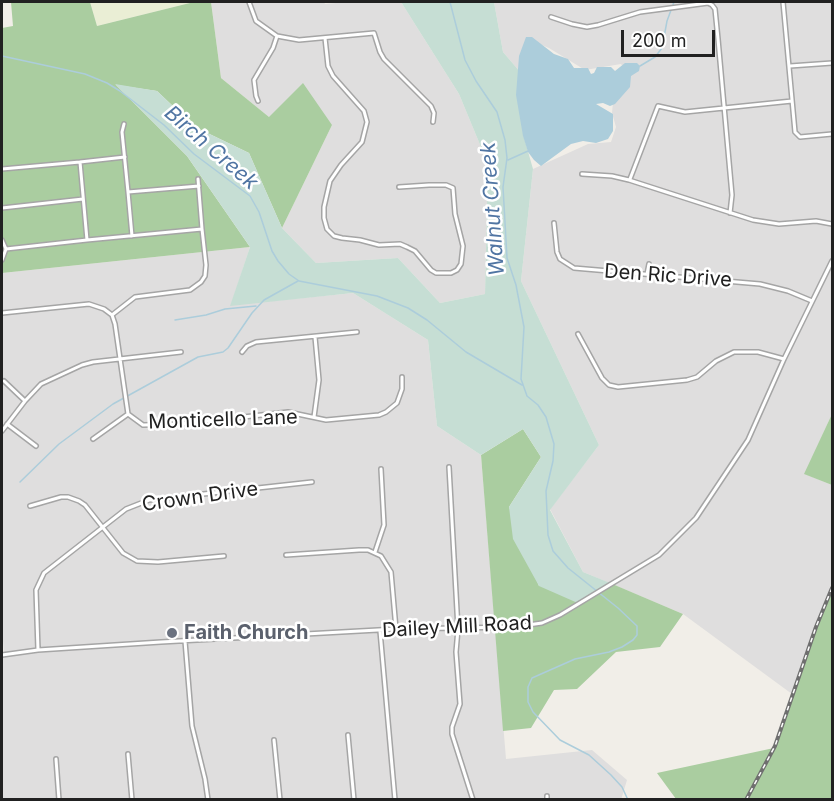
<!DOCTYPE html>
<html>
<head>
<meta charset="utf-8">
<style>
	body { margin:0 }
	#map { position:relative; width:834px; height:801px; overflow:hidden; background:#f1eee8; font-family:Inter,sans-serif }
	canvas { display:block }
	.frame { position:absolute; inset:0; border:3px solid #212121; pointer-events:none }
	.scale { position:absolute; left:621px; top:30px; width:94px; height:27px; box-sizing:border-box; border:3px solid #212121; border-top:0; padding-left:8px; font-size:18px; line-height:21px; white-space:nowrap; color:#212121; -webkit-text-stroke:4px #fff; paint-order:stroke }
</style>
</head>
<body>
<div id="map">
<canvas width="834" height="801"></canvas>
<div class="frame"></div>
<div class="scale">200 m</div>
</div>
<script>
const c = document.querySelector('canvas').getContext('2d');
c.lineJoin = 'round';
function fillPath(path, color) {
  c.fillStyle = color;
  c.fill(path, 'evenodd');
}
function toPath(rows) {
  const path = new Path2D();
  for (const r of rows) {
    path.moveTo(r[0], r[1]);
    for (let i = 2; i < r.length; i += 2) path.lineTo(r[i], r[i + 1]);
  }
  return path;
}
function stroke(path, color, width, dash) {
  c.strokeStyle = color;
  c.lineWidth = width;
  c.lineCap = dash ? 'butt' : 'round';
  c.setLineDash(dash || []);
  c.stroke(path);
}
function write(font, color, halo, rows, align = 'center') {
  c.font = font + ' Inter,sans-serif';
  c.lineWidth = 5;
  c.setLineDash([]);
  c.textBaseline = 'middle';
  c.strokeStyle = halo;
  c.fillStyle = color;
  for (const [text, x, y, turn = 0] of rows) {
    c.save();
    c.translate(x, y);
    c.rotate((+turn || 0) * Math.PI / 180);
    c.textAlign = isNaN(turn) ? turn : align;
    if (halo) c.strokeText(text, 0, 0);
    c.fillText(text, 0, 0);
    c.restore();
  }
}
fillPath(toPath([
	[211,2,324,2,325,4,346,2,401,2,459,94,488,164,485,294,440,303,398,258,316,263,282,228,332,125,269,117,221,78],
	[494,2,832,2,832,414,805,474,832,485,832,589,826,601,792,694,683,614,583,572,550,509,599,445,521,281,533,169,588,144,611,142,616,127,612,113,613,102,629,75,621,64,585,70,549,48,527,39,521,73,503,52],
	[250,247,231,305,353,293,428,340,437,426,481,455,506,759,592,750,627,780,621,800,2,799,2,656,4,656,2,626,2,273]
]), '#dfdede');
fillPath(toPath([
	[90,2,194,2,97,26]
]), '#eaeed5');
fillPath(toPath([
	[11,2,90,2,97,26,194,2,211,2,221,78,269,117,303,83,332,125,282,228,249,153,195,127,157,91,116,85,187,156,250,247,2,273,2,28,13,26],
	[832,414,832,485,804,474],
	[523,429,541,457,509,507,539,586,610,583,683,614,660,647,616,652,577,689,554,690,531,728,503,731,481,455],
	[832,589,832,799,676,799,657,773,774,748,826,601]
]), '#aacda0');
fillPath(toPath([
	[401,2,494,2,503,52,521,73,523,134,533,169,521,281,599,445,550,510,583,572,610,583,580,604,539,586,513,539,509,507,541,457,523,429,481,455,437,426,428,340,353,293,230,306,250,247,187,156,115,84,157,91,195,127,249,153,282,228,316,263,398,258,440,303,485,294,488,164,459,94]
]), '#c6ded4');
fillPath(toPath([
	[526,37,532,37,554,54,568,59,574,68,588,68,591,74,594,73,597,67,611,67,615,71,625,63,637,63,640,66,639,71,631,76,630,87,615,104,610,106,603,103,596,104,613,114,613,131,608,139,596,143,583,141,571,144,541,166,534,160,528,152,523,136,516,95,519,56]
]), '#accddb');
stroke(toPath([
	[450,2,465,60,476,81,497,112,505,140,507,158,503,187,507,258,516,285,524,327,521,379,527,396,538,405,546,417,554,444,553,461,546,491,548,535,553,551,568,568,618,608,637,626,637,635,633,640,622,647,609,652,575,659,532,678,528,687,528,702,533,712,560,740,589,755,611,775,622,787,628,800],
	[2,56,85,74,107,83,120,91,164,125,194,154,250,196,259,212,272,251,278,261,289,274,299,281,377,296,408,308,427,320,466,352,522,385],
	[640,66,655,57,662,48,667,21,674,2],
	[508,160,528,151],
	[175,320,206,315,225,309,256,306],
	[20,482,59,444,113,404,198,357,223,352,228,348,252,313,264,300,298,281]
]), '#accddb', 1.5);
const minor = toPath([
	[249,2,256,21,277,36,299,40,374,33,380,52,384,59,431,106,434,113,433,122],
	[783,2,795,132,800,137,832,134],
	[551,17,572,24,587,27,598,25,640,12,708,3,712,5,715,9,718,39,732,195,730,213],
	[325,38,328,66,333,76,364,111,367,122,362,142,341,165,330,181,324,207,324,218,327,229,334,236,342,238,360,240,379,245,400,244,407,247,415,251,431,270,436,273,451,273,457,270,461,264,463,246,455,214,453,188,446,185,429,185,399,187],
	[790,66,832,63],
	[258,101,256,96,254,80,273,48,277,36],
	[124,124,122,132,128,192],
	[80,162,125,157],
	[2,169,80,162,87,240,6,249],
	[582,174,612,176,629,180,753,220,779,224,816,221,832,224],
	[630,179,658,106,685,112,792,101],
	[2,208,83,199],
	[554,223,557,252,560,259,574,268,760,284,788,291,812,301],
	[132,236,128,192,199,186],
	[2,240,6,249,2,260],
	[87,240,202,229,198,179],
	[647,274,649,264],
	[2,313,89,304,104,309,112,315,115,324,128,414,143,425,181,424,288,412,326,420,379,415,386,412,397,403,402,389,402,377],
	[112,315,135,297,190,290,201,282,205,276,206,265,202,229],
	[578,334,602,378,609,385,618,387,687,380,697,377,716,361,734,352,758,352,784,359],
	[242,352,247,346,256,342,357,332],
	[4,381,25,401],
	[314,417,319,380,315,337],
	[7,424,36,446],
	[2,431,25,401,41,384,82,365,93,362,181,352],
	[93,439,128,414],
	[449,467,458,629,456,652,460,704,452,727,452,734,473,800],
	[30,506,61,497,68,497,79,501,85,505,123,553,137,561,158,562,224,556],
	[375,552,384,525,381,469],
	[286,555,359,550,368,550,381,556,391,572,396,629],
	[380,631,395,800],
	[185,641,192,726,205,779,208,800],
	[38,650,36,590,44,573,126,509,149,500,312,482],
	[2,655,38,650,161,642,396,629,514,627,542,623,560,615,659,555,696,518,748,440,784,359,832,261],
	[348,735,354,800],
	[274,740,280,800],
	[128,754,132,800],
	[56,759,59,800],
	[547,800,547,796]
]);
stroke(minor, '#a5a5a5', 6);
stroke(minor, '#fff', 3);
const rail = toPath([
	[746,800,775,746,816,627,832,588]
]);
stroke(rail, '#6f6f6f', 4);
stroke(rail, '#fff', 1.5, [4.5]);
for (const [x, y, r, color] of [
	[172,633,6,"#6b7280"]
]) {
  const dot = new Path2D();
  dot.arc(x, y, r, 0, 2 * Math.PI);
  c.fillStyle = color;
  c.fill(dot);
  stroke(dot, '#fff', 2);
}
write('20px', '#212121', '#fff', [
	["Den Ric Drive",668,276,4],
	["Monticello Lane",223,420,-2],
	["Crown Drive",200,497,-8],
	["Dailey Mill Road",457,627,-3]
]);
write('bold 20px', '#5b616d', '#fff', [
	["Faith Church",184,633]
], 'left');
write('italic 21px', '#5075a3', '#fff', [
	["Birch Creek",211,148,41],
	["Walnut Creek",493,209,-94]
]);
</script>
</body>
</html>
